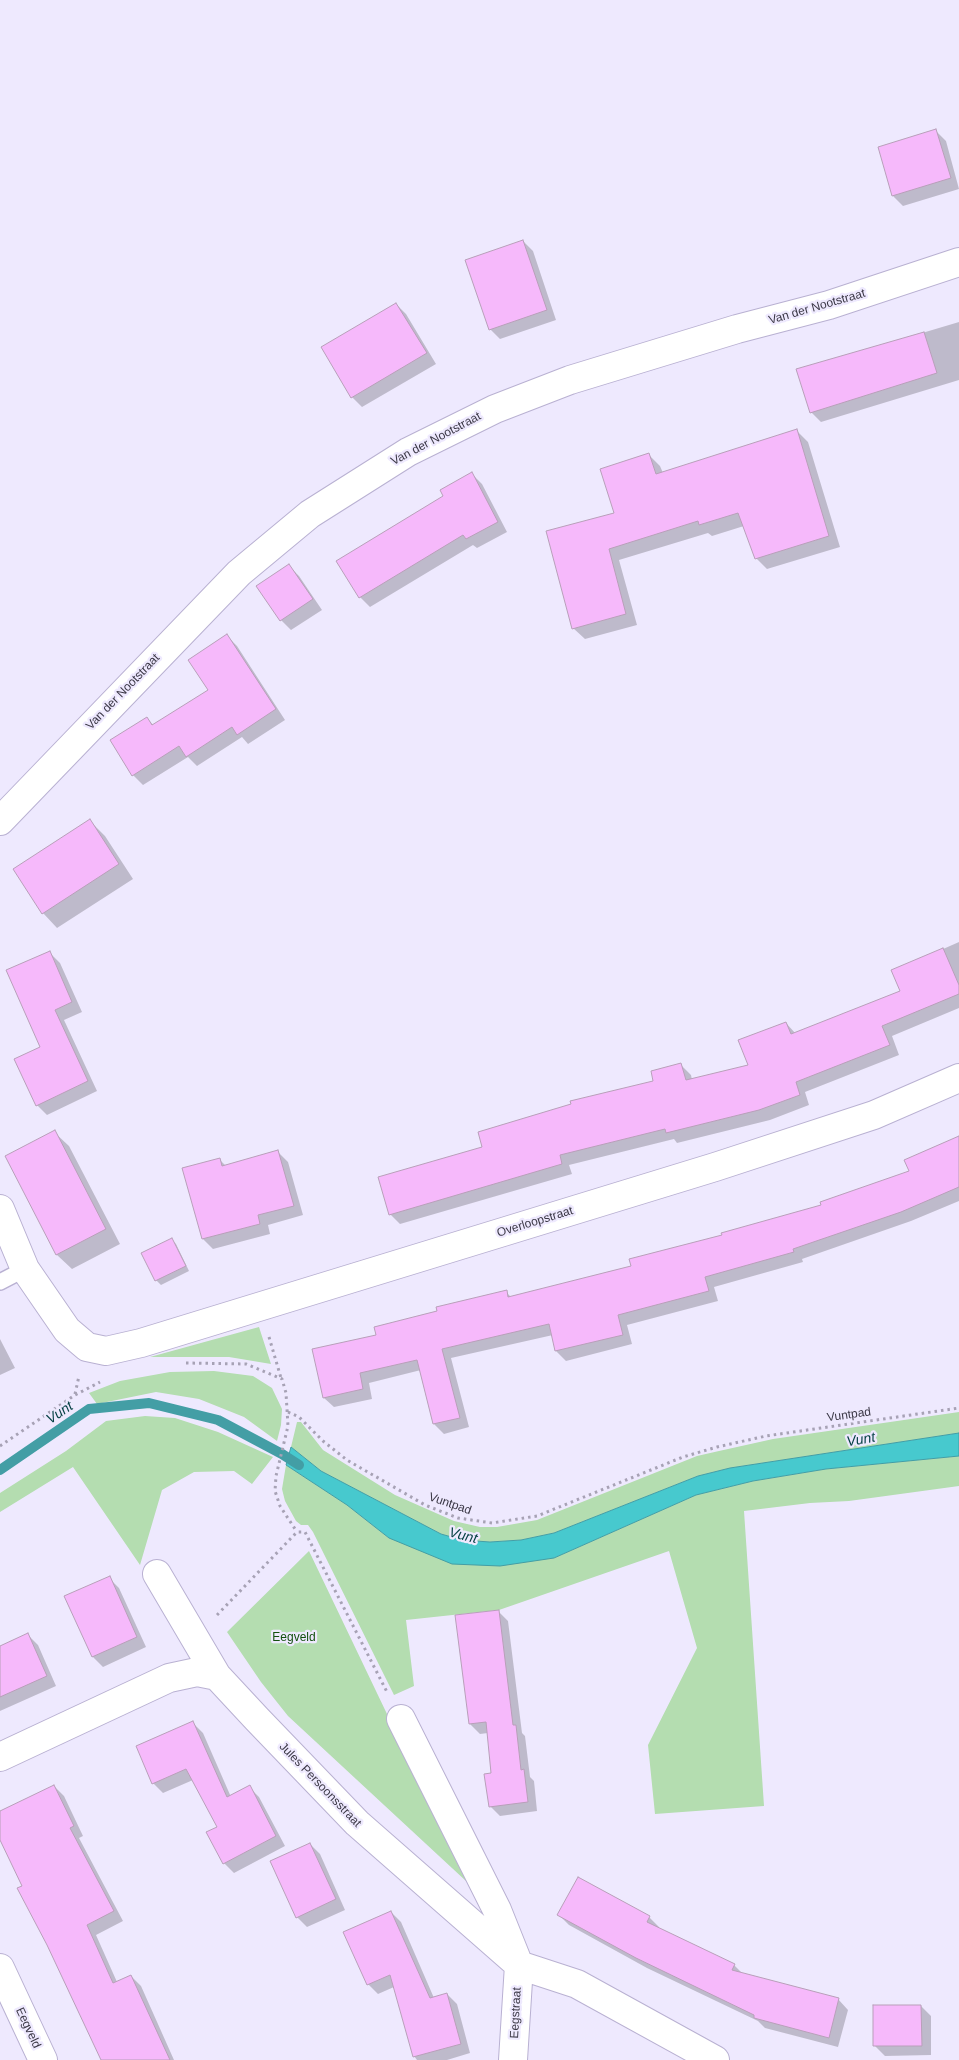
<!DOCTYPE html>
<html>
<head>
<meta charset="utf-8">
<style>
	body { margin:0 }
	canvas { display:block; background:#eee9fe }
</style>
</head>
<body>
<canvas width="959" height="2060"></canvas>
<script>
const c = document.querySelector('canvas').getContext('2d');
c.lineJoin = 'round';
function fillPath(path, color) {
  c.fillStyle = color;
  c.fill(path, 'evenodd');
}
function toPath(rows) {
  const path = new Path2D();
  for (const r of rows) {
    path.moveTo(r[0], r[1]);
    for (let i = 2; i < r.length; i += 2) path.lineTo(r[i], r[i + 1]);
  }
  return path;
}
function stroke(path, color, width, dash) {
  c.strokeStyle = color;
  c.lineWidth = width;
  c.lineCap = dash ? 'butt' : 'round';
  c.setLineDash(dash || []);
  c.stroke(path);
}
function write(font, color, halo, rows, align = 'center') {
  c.font = font + ' Arial,sans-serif';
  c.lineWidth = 4.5;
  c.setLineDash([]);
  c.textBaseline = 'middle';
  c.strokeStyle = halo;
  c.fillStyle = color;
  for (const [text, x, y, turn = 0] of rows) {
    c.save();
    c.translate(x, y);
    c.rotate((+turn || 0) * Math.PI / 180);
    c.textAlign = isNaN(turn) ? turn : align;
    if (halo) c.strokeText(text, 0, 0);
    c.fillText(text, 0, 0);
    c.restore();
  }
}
fillPath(toPath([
	[259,1327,271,1364,229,1357,150,1357],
	[214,1371,253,1376,272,1388,282,1409,281,1425,277,1441,244,1417,199,1399,156,1392,97,1404,89,1393,120,1381,170,1372],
	[959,1412,959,1433,730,1468,698,1476,554,1533,521,1540,490,1542,462,1540,441,1534,321,1471,291,1447,297,1422,301,1422,323,1450,395,1495,454,1521,480,1527,497,1527,537,1520,697,1456,719,1451,773,1439],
	[145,1416,175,1418,218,1432,273,1457,252,1484,234,1471,194,1472,162,1490,140,1565,73,1467,0,1512,0,1493,66,1451,106,1421],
	[959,1456,959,1486,849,1501,810,1503,744,1511,764,1806,655,1814,648,1745,697,1648,669,1551,499,1610,406,1620,414,1686,394,1695,313,1532,308,1525,301,1525,296,1521,285,1501,282,1489,286,1465,347,1505,389,1538,554,1558,696,1495,753,1481,826,1469],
	[309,1551,387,1714,439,1805,480,1894,288,1716,261,1682,227,1632]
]), '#b4ddb0');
const water = toPath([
	[959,1433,959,1456,826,1469,753,1481,696,1495,554,1558,500,1566,452,1564,389,1538,347,1505,286,1465,291,1447,321,1471,441,1534,462,1540,490,1542,521,1540,554,1533,698,1476,730,1468,959,1433]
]);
fillPath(water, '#47c9ce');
stroke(water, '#439ea5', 1);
fillPath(toPath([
	[936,131,946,141,959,189,903,206,893,196,879,148],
	[523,241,533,251,556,320,500,339,490,329],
	[396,304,406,314,436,364,362,407,352,397,323,348],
	[959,322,959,380,821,422,811,412,798,370],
	[796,430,808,442,840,547,767,569,756,558,744,526,712,536,708,533,619,560,637,625,585,639,573,628,616,514,649,455,660,466,663,473],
	[472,474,482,484,507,532,477,548,473,545,370,607,360,597,338,561,445,497],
	[289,566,299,576,322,610,291,630,281,620,258,586],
	[227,636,237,646,285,720,248,744,242,737,197,766,188,757,143,785,133,775,147,718,154,726,209,690],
	[90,821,105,836,133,879,57,928,43,913],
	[959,942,959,1008,892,1036,899,1055,805,1092,809,1105,770,1120,677,1143,674,1139,569,1165,572,1174,400,1224,390,1214,484,1148,655,1081,681,1065,691,1075,692,1080,750,1066,786,1023,796,1034,901,991,893,971],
	[50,953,60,963,82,1012,64,1020,97,1091,47,1115,37,1105],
	[54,1132,69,1146,120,1244,72,1269,57,1255,7,1156],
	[959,1138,959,1201,911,1221,802,1259,803,1262,714,1287,718,1301,627,1325,632,1344,566,1361,556,1351,553,1335,451,1358,469,1427,444,1434,434,1424,421,1370,369,1383,372,1399,334,1407,324,1398,377,1336,439,1312,506,1292,511,1297,633,1267,723,1236,823,1206,911,1172],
	[278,1152,288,1162,303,1215,268,1225,270,1234,213,1249,203,1239,184,1169,219,1159,226,1166],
	[171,1239,176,1244,189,1271,161,1285,156,1280],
	[0,1339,15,1368,0,1375],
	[109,1578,119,1588,146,1647,103,1667,93,1657,66,1597],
	[498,1611,508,1621,522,1733,525,1736,530,1777,534,1781,537,1811,500,1816,490,1806,492,1775,488,1733,480,1734,470,1724],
	[28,1635,38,1645,56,1686,0,1711,0,1647],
	[193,1723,203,1733,231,1797,249,1787,259,1797,285,1846,234,1873,224,1863,219,1828,193,1780,163,1793,153,1783],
	[54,1786,64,1796,83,1836,79,1838,123,1921,96,1935,117,1982,131,1976,141,1986,174,2060,103,2060,0,1837,0,1812],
	[310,1844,320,1854,345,1910,307,1927,297,1917],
	[391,1912,401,1922,434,1998,447,1994,457,2004,470,2053,447,2060,417,2060,414,2056,394,1987,378,1994,368,1984],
	[559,1915,649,1917,659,1927,658,1929,734,1965,743,1974,838,1999,848,2010,838,2047,765,2028,758,2021,647,1968,569,1925],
	[921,2006,931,2016,931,2055,885,2056,875,2046]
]), '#0003');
stroke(toPath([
	[0,1470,89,1409,149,1403,218,1420,282,1454,299,1465]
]), '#439ea5', 10);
const building = toPath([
	[936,129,951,178,892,196,878,147,936,129],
	[523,240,547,310,489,330,465,260,523,240],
	[396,303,427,353,351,398,321,347,396,303],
	[924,332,937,373,810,413,796,369,924,332],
	[797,429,829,536,755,559,738,513,699,525,698,521,609,549,626,614,572,629,546,531,614,513,600,469,649,453,656,474,797,429],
	[472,472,498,522,466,539,463,535,359,598,336,561,443,496,440,490,472,472],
	[289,564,313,599,280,621,256,586,289,564],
	[227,634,276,709,237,735,232,727,186,757,179,746,132,776,110,740,147,717,152,725,208,690,188,660,227,634],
	[90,819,119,864,42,914,13,869,90,819],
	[943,948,959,985,959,994,882,1026,890,1045,796,1082,800,1095,759,1110,666,1133,665,1129,560,1155,562,1164,389,1215,378,1177,482,1147,478,1132,571,1104,570,1101,653,1081,651,1071,681,1063,686,1080,748,1065,738,1040,786,1022,791,1034,900,991,891,970,943,948],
	[50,951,72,1002,55,1010,88,1081,36,1106,14,1059,40,1047,6,970,50,951],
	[55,1130,106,1229,56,1255,5,1156,55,1130],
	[959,1136,959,1187,901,1212,793,1249,794,1252,705,1277,709,1291,618,1315,623,1335,555,1351,549,1324,442,1349,460,1418,433,1424,417,1360,360,1373,363,1389,323,1398,312,1349,376,1335,374,1327,437,1311,436,1307,507,1290,508,1297,631,1266,629,1259,722,1235,721,1233,821,1205,820,1202,909,1171,904,1160,959,1136],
	[278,1150,294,1206,258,1215,260,1224,202,1239,182,1168,220,1158,222,1166,278,1150],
	[172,1238,186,1266,155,1281,141,1253,172,1238],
	[110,1576,137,1637,92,1657,64,1596,110,1576],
	[499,1610,513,1725,516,1725,521,1770,524,1769,528,1802,489,1807,484,1774,491,1773,486,1722,469,1724,455,1615,499,1610],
	[28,1633,47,1676,0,1697,0,1646,28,1633],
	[193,1721,227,1797,250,1785,276,1836,223,1864,206,1832,217,1827,186,1769,152,1784,136,1746,193,1721],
	[54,1785,74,1826,70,1828,114,1911,87,1925,113,1983,131,1975,170,2060,101,2060,47,1945,17,1888,22,1886,0,1840,0,1811,54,1785],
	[310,1843,336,1899,296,1918,270,1861,310,1843],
	[578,1877,650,1916,647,1922,735,1964,732,1970,839,1998,829,2038,754,2018,754,2015,636,1958,557,1915,578,1877],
	[391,1911,430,1998,447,1993,461,2044,413,2057,390,1975,367,1985,343,1932,391,1911],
	[873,2005,921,2005,922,2046,873,2046,873,2005]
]);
fillPath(building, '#f6b9fb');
stroke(building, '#b89fb9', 1);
const service = toPath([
	[0,1282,25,1269]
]);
const minor = toPath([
	[0,821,239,573,310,514,408,452,495,409,570,380,737,329,829,305,959,262],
	[0,1209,25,1269,67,1330,87,1347,106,1351,141,1343,715,1167,874,1115,959,1078],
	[157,1574,217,1676,257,1719,357,1823,519,1965,577,1984,715,2060],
	[401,1719,497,1910,519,1965,513,2060],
	[0,1757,169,1678,197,1672,217,1676],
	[0,1968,43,2060]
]);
stroke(service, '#b9b1d2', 18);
stroke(minor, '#b9b1d2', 30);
stroke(toPath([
	[269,1337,281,1378],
	[186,1363,246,1364,282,1379,286,1393,288,1426,276,1476,275,1491,280,1506,297,1532],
	[75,1394,79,1376],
	[288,1412,299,1417,323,1441,347,1460,425,1505,458,1518,492,1523,537,1516,683,1457,717,1447,766,1436,959,1408],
	[0,1446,75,1395,100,1382],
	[217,1615,297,1532,305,1532,387,1692]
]), '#a7a2b5', 3, [2.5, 4]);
stroke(service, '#fff', 15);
stroke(minor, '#fff', 28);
write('12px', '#3b3846', '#eee9fe', [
	["Van der Nootstraat",817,307,-16],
	["Van der Nootstraat",436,439,-28],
	["Van der Nootstraat",123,692,-46],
	["Overloopstraat",535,1222,-17],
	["Vuntpad",849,1415,-8],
	["Vuntpad",450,1504,19],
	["Jules Persoonsstraat",320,1785,46],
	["Eegstraat",516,2013,-87],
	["Eegveld",28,2028,65]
]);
write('12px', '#13500f', '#eee9fe', [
	["Eegveld",294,1638]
]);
write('italic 14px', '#003d40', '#eee9fe', [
	["Vunt",60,1413,-34],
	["Vunt",861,1440,-10],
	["Vunt",463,1536,14]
]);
</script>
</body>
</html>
